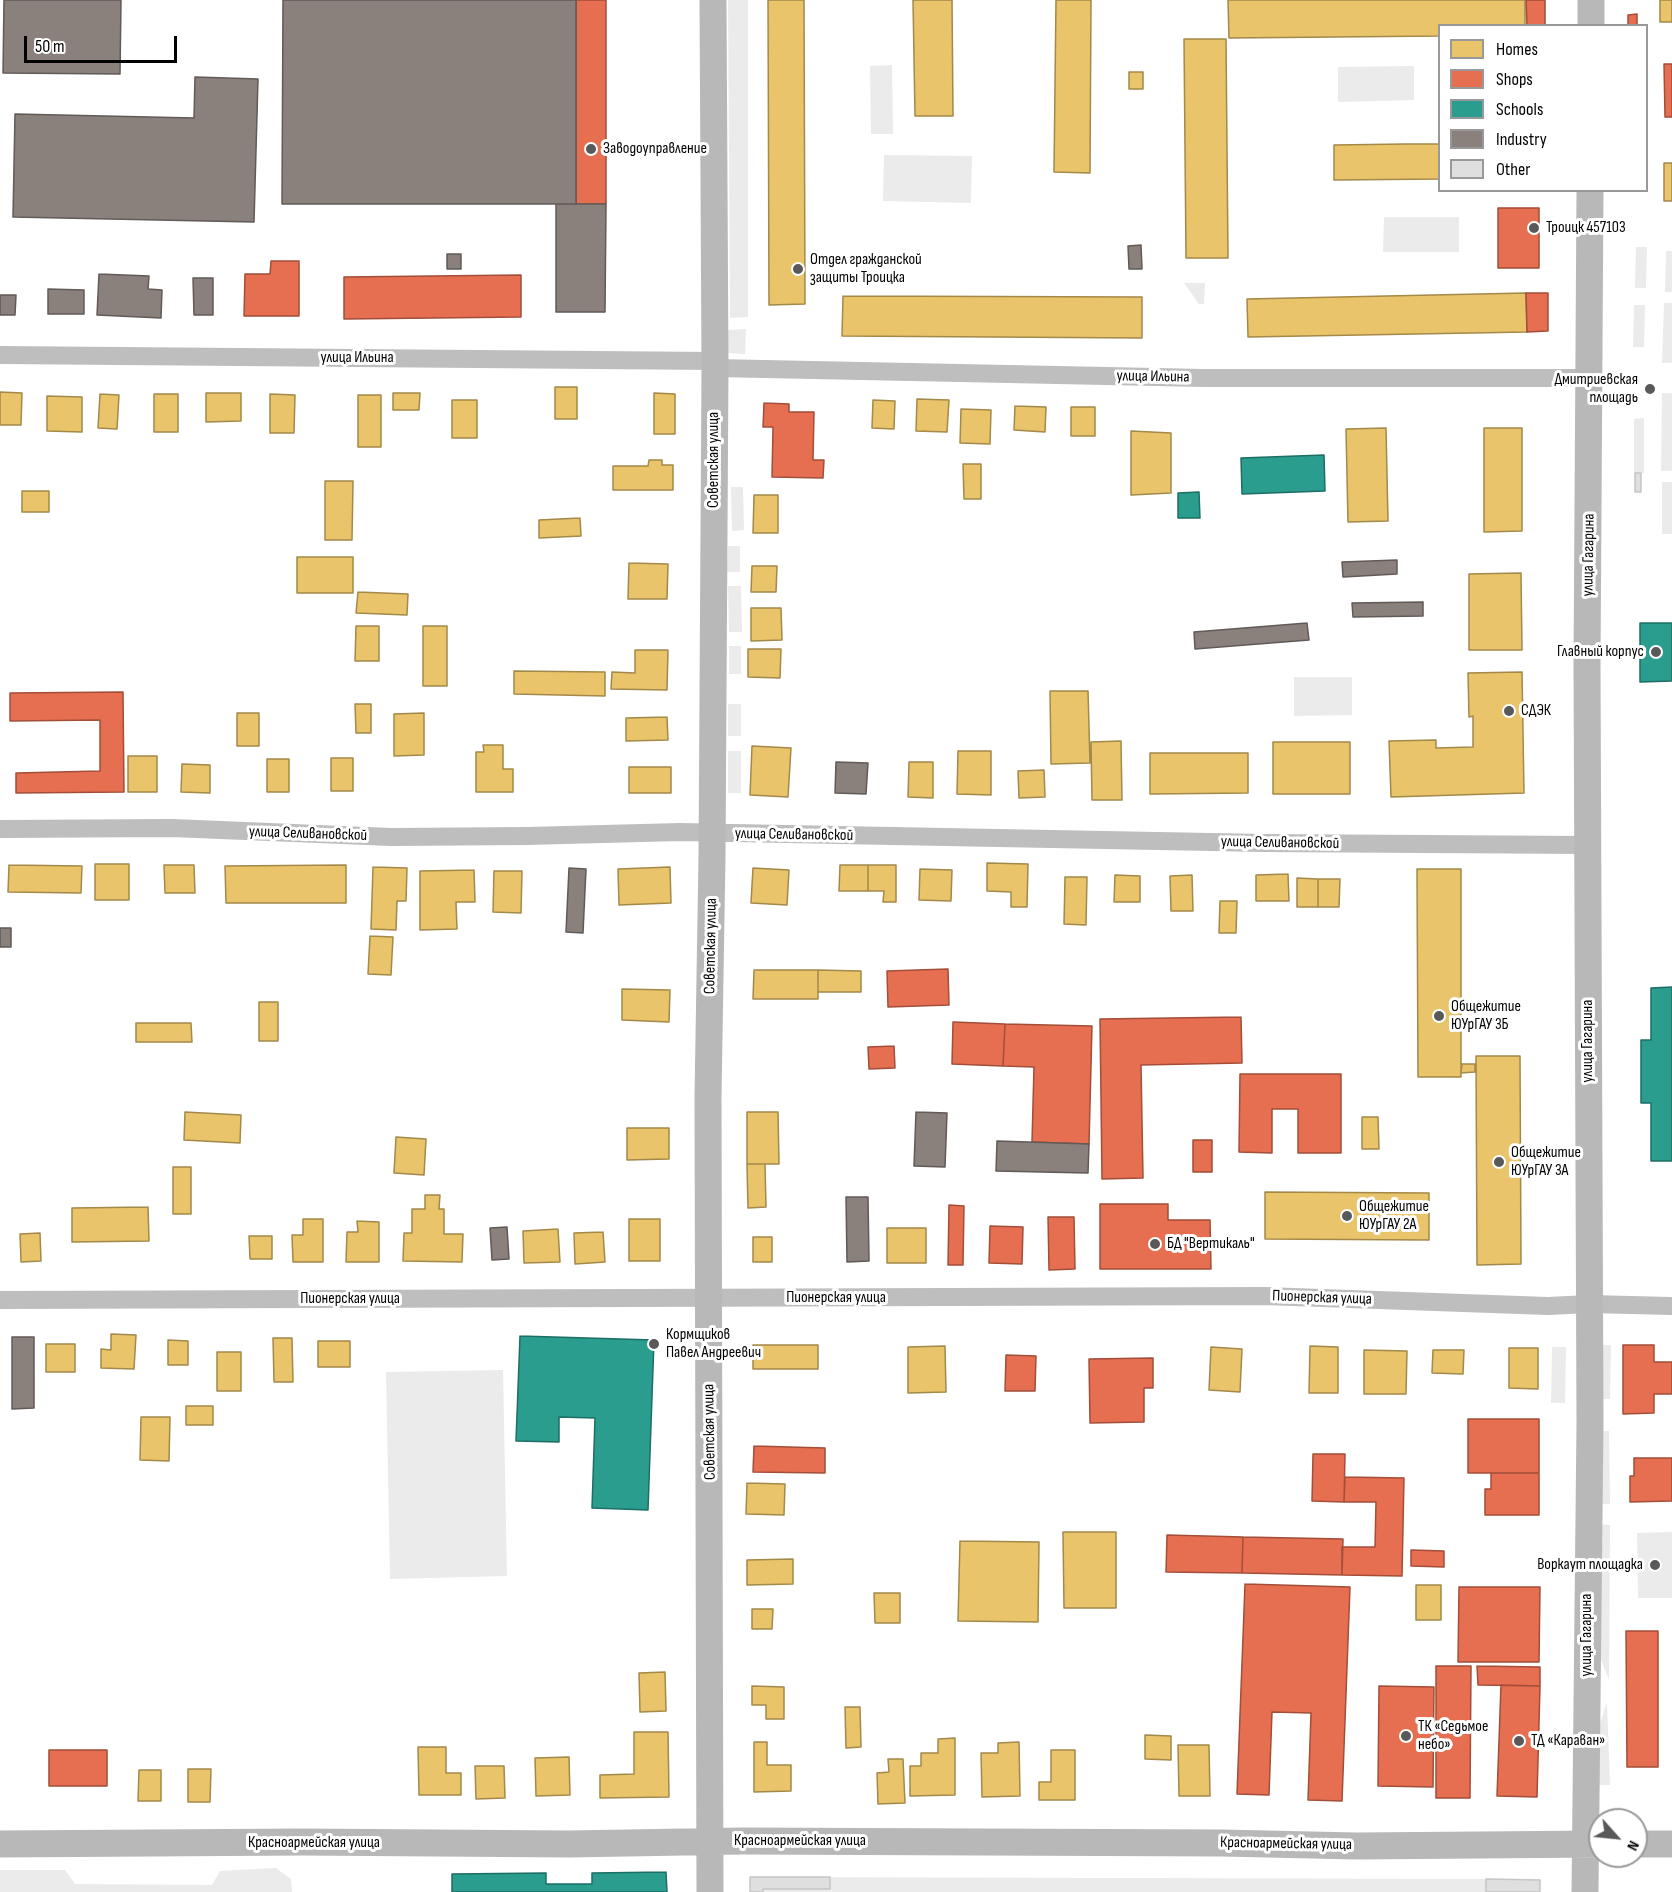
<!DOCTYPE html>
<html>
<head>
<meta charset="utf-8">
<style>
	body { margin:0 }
	#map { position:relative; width:1672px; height:1892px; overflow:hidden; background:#fff; font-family:"Sofia Sans Condensed",sans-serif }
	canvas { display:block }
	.legend { position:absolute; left:1438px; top:24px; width:210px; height:168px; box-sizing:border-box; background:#fff; border:2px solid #999; margin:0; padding:8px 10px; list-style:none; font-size:18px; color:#000 }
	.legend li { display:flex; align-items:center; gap:12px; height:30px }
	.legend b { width:30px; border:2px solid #999 }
	.north { position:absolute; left:1588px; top:1808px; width:60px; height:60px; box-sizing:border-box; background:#fff; border:2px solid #999; border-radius:50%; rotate:117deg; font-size:16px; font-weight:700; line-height:24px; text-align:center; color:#000 }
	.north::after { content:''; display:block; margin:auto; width:21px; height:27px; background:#595959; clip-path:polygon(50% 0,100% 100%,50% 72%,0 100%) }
	.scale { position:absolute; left:24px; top:36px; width:153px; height:27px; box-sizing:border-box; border:3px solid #000; border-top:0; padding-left:8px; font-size:18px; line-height:21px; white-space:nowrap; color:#000; -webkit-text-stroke:4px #fff; paint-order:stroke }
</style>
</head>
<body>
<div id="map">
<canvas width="1672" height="1892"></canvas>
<ul class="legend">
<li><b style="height:16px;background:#e9c46a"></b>Homes</li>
<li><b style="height:16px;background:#e76f51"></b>Shops</li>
<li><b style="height:16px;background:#2a9d8f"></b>Schools</li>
<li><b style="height:16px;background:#8a817c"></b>Industry</li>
<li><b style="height:16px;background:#dfdfdf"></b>Other</li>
</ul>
<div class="north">N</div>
<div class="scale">50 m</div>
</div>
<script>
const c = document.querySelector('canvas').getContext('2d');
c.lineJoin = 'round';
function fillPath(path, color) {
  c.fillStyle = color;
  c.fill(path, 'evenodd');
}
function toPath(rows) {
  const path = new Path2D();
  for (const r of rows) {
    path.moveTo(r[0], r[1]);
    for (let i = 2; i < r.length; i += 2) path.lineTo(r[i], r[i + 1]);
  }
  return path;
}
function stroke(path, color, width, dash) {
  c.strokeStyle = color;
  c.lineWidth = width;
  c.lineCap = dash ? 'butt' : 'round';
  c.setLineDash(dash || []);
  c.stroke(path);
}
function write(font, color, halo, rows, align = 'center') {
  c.font = font + ' "Sofia Sans Condensed",sans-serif';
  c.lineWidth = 6;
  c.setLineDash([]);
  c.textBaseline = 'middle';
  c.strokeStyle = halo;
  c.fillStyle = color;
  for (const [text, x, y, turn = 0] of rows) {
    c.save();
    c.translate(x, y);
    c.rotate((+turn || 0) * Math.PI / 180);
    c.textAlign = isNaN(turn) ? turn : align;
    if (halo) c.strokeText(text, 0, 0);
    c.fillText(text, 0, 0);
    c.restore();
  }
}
fillPath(toPath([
	[728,0,748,0,748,317,730,318],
	[892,65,893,134,871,134,870,66],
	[1414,66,1414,100,1338,102,1338,67],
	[884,155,972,156,971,203,883,201],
	[1384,217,1459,217,1459,252,1383,252],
	[1636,247,1647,247,1646,288,1635,288],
	[1666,251,1672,251,1672,292,1665,292],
	[1184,283,1205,283,1204,304,1199,304],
	[1664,303,1672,303,1672,363,1662,363],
	[1634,305,1645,305,1644,347,1633,347],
	[746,329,745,354,726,353,728,330],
	[1662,393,1672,393,1672,471,1661,471],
	[1644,418,1644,473,1634,473,1634,419],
	[1662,482,1672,482,1672,534,1662,534],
	[731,487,743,487,744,530,732,531],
	[728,546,740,546,740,572,727,572],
	[728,586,741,586,742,632,729,632],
	[729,646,741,646,741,674,729,674],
	[1294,677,1352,677,1352,715,1294,716],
	[728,704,741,704,741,736,728,736],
	[728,751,741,751,741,793,728,793],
	[1601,1345,1611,1345,1610,1399,1600,1399],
	[1552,1347,1566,1347,1565,1403,1551,1403],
	[503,1370,507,1576,390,1579,386,1372],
	[1600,1431,1609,1431,1610,1504,1601,1504],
	[1598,1524,1610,1525,1609,1680,1599,1654],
	[1672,1532,1672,1598,1638,1598,1637,1533],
	[1607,1702,1610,1785,1599,1785,1598,1729],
	[276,1868,291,1879,292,1892,0,1892,0,1870,65,1870,75,1884,212,1885,220,1871],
	[750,1877,1486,1879,1540,1880,1540,1892,750,1892]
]), '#ebebeb');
const homes = toPath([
	[768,0,804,0,805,304,769,305,768,0],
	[913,0,952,0,953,116,915,116,913,0],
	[1056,0,1091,0,1090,173,1054,172,1056,0],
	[1228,0,1525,0,1525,26,1440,26,1440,36,1229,38,1228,0],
	[1660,0,1672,0,1672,22,1660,22,1660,0],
	[1184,39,1226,39,1228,258,1186,258,1184,39],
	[1129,72,1143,72,1143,89,1129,89,1129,72],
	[1405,144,1440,144,1440,179,1334,180,1334,145,1405,144],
	[1664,163,1672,163,1672,201,1664,201,1664,163],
	[1526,293,1527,332,1248,337,1247,299,1526,293],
	[843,296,1142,297,1142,338,842,336,843,296],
	[555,387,577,387,577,419,555,419,555,387],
	[0,392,22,393,21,425,0,425,0,392],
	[206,393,241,393,241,421,206,422,206,393],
	[393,393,420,393,419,410,393,410,393,393],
	[654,393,675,394,675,434,654,434,654,393],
	[100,394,119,395,117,429,98,428,100,394],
	[154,394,178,394,178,432,154,432,154,394],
	[270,394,295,395,294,433,270,433,270,394],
	[358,395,381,395,381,447,358,447,358,395],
	[47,396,82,397,82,432,47,431,47,396],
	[917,399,949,400,947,432,916,431,917,399],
	[452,400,477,400,477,438,452,438,452,400],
	[873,400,895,401,894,429,872,428,873,400],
	[1015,406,1046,407,1045,432,1014,430,1015,406],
	[1071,407,1095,407,1095,436,1071,436,1071,407],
	[961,409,991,410,990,444,960,443,961,409],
	[1386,428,1388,521,1348,522,1346,429,1386,428],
	[1484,428,1522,428,1522,531,1484,532,1484,428],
	[1131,431,1171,433,1171,493,1131,495,1131,431],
	[649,460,662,460,662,465,673,465,673,490,613,490,613,466,648,466,649,460],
	[963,464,981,464,981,499,964,499,963,464],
	[325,481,353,481,352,540,325,540,325,481],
	[22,491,49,491,49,512,22,512,22,491],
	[754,495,778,495,778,533,753,533,754,495],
	[580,518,581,536,539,538,539,520,580,518],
	[297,557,353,557,353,593,297,593,297,557],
	[629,563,668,564,667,599,628,599,629,563],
	[752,566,777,566,776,592,751,592,752,566],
	[1521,573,1522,650,1469,650,1469,574,1521,573],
	[358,592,408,594,407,615,356,613,358,592],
	[751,608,781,608,782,640,751,641,751,608],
	[356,626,379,626,379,661,355,661,356,626],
	[423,626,447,626,447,686,423,686,423,626],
	[748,649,781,649,780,678,748,677,748,649],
	[635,650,668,650,667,690,611,689,612,672,635,673,635,650],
	[514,671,605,672,605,696,514,694,514,671],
	[1522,672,1524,793,1391,797,1389,741,1436,740,1436,748,1473,747,1473,716,1469,717,1468,673,1522,672],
	[1050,691,1088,691,1090,763,1051,764,1050,691],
	[355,704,371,704,371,733,356,733,355,704],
	[237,713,259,713,259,746,237,746,237,713],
	[424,713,424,755,394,756,394,714,424,713],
	[667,717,668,740,626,741,626,718,667,717],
	[1121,741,1122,800,1092,800,1091,742,1121,741],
	[1273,742,1350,742,1350,794,1273,794,1273,742],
	[483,745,503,745,503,769,513,769,513,792,476,792,476,752,484,752,483,745],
	[752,746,791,748,788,797,750,795,752,746],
	[958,751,991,751,991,795,957,794,958,751],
	[1150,753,1248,753,1248,793,1150,794,1150,753],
	[128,756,157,756,157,792,128,792,128,756],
	[331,758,353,758,353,791,331,791,331,758],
	[267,759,289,759,289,792,267,792,267,759],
	[909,762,933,762,933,798,908,797,909,762],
	[182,764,210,765,210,793,181,792,182,764],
	[629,767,671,767,671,793,629,793,629,767],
	[1044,770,1045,797,1019,798,1018,771,1044,770],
	[987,863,1028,864,1027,907,1011,907,1011,892,987,891,987,863],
	[95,864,129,864,129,900,95,900,95,864],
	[9,865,82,866,81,893,8,892,9,865],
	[164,865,194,865,195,893,165,893,164,865],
	[346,865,346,903,226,903,225,866,346,865],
	[840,865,868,865,868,891,839,891,840,865],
	[868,865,896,865,896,902,883,902,884,891,868,891,868,865],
	[373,867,407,868,406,901,397,901,396,930,371,929,373,867],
	[670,867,671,903,619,905,618,869,670,867],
	[753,868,789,870,787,905,751,903,753,868],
	[920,869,952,870,951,901,919,900,920,869],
	[1417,869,1461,869,1461,1077,1418,1077,1417,869],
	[474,870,475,902,456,902,457,929,420,930,420,871,474,870],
	[494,871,522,871,521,913,493,912,494,871],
	[1288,874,1289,901,1256,901,1256,875,1288,874],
	[1115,875,1140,876,1140,902,1114,902,1115,875],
	[1192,875,1193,911,1171,911,1170,876,1192,875],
	[1065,877,1087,877,1086,925,1064,924,1065,877],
	[1297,878,1318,879,1318,907,1297,907,1297,878],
	[1318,879,1340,879,1339,907,1318,907,1318,879],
	[1220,901,1237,901,1236,933,1219,933,1220,901],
	[370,936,393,937,391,975,368,974,370,936],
	[754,970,818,970,818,999,753,999,754,970],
	[818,970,861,971,861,992,818,992,818,970],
	[622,989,670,990,669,1022,622,1020,622,989],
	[259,1002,278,1002,278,1041,259,1041,259,1002],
	[136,1023,191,1023,192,1042,136,1042,136,1023],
	[1476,1056,1520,1056,1521,1264,1477,1265,1476,1056],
	[1462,1064,1475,1064,1475,1072,1461,1073,1462,1064],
	[185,1112,241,1115,240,1143,184,1140,185,1112],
	[747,1112,778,1112,779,1164,747,1164,747,1112],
	[1362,1117,1378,1117,1379,1149,1362,1149,1362,1117],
	[627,1128,669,1128,669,1159,627,1160,627,1128],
	[396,1137,426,1139,424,1175,394,1173,396,1137],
	[747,1164,765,1164,766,1207,748,1208,747,1164],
	[173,1167,191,1167,191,1214,173,1214,173,1167],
	[1265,1192,1429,1193,1429,1240,1265,1239,1265,1192],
	[425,1195,440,1195,439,1209,444,1209,444,1234,463,1234,462,1262,403,1261,404,1233,412,1233,412,1209,425,1209,425,1195],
	[148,1207,149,1241,72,1242,72,1208,148,1207],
	[303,1219,323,1219,323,1262,293,1262,292,1235,303,1235,303,1219],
	[629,1219,660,1219,660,1261,629,1261,629,1219],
	[357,1221,379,1222,379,1262,346,1262,347,1232,358,1232,357,1221],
	[887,1228,926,1228,926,1263,887,1263,887,1228],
	[558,1229,560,1262,524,1263,523,1231,558,1229],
	[603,1232,605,1262,575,1264,574,1233,603,1232],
	[40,1233,41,1261,21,1262,20,1234,40,1233],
	[249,1236,272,1236,272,1259,250,1259,249,1236],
	[753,1237,772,1237,772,1262,753,1262,753,1237],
	[111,1334,136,1335,134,1369,101,1368,101,1349,111,1350,111,1334],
	[273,1338,292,1338,293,1382,274,1382,273,1338],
	[168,1340,188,1341,188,1365,168,1365,168,1340],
	[318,1341,350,1341,350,1367,318,1367,318,1341],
	[46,1344,75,1344,75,1372,46,1372,46,1344],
	[753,1345,818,1345,818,1369,753,1369,753,1345],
	[945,1346,946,1392,908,1393,908,1347,945,1346],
	[1310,1346,1338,1347,1338,1393,1309,1393,1310,1346],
	[1211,1347,1242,1349,1240,1392,1209,1390,1211,1347],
	[1509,1348,1538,1348,1538,1389,1509,1388,1509,1348],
	[1364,1350,1407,1351,1406,1394,1364,1394,1364,1350],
	[1433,1350,1464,1350,1463,1374,1432,1373,1433,1350],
	[217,1352,241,1352,241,1391,217,1391,217,1352],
	[186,1406,213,1406,213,1425,186,1425,186,1406],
	[141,1417,170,1417,169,1461,140,1460,141,1417],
	[747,1483,785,1484,784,1515,746,1514,747,1483],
	[1063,1532,1116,1532,1116,1608,1064,1608,1063,1532],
	[960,1541,1039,1542,1038,1622,958,1621,960,1541],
	[793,1559,793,1584,747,1585,747,1560,793,1559],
	[1416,1585,1441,1585,1441,1620,1416,1620,1416,1585],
	[874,1593,900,1593,900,1623,875,1623,874,1593],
	[752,1609,773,1609,772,1629,752,1629,752,1609],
	[665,1672,666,1711,640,1712,639,1673,665,1672],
	[752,1686,784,1687,784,1719,766,1719,766,1705,752,1705,752,1686],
	[845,1707,860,1707,861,1747,846,1748,845,1707],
	[634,1732,668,1732,669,1797,600,1798,600,1775,634,1774,634,1732],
	[1145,1735,1171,1736,1171,1760,1145,1759,1145,1735],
	[955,1738,955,1795,910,1796,910,1766,921,1766,921,1753,938,1753,938,1739,955,1738],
	[754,1742,767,1742,767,1765,791,1765,791,1791,754,1792,754,1742],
	[1019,1742,1020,1796,982,1797,981,1753,998,1753,998,1743,1019,1742],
	[1178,1745,1209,1745,1210,1796,1179,1796,1178,1745],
	[418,1747,446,1747,446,1773,461,1773,461,1795,419,1795,418,1747],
	[1051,1750,1075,1750,1075,1800,1039,1800,1039,1782,1051,1782,1051,1750],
	[569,1757,570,1795,536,1796,535,1758,569,1757],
	[888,1759,903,1759,905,1803,878,1804,877,1773,889,1772,888,1759],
	[475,1766,504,1766,505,1798,476,1799,475,1766],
	[188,1769,211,1769,210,1802,188,1802,188,1769],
	[139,1770,161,1770,161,1801,138,1801,139,1770]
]);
fillPath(homes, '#e9c46a');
stroke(homes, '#a3894a', 1.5);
const shops = toPath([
	[576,0,606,0,606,204,576,204,576,0],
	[1526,0,1545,0,1545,26,1527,26,1526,0],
	[1637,14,1637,26,1628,26,1628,15,1637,14],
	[1664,64,1672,64,1672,117,1665,117,1664,64],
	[1498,208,1539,208,1539,268,1498,268,1498,208],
	[271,261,299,261,299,316,244,316,245,274,270,274,271,261],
	[521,275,521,317,344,319,344,277,521,275],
	[1526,293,1548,293,1548,331,1527,332,1526,293],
	[764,403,789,404,789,412,814,412,813,460,824,460,823,478,772,477,773,427,763,427,764,403],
	[123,692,124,792,16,793,16,773,100,771,100,720,10,721,10,693,123,692],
	[948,969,949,1005,888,1007,887,971,948,969],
	[1241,1017,1242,1063,1141,1065,1143,1178,1102,1179,1100,1019,1241,1017],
	[953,1022,1005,1024,1003,1066,952,1064,953,1022],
	[1005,1024,1092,1026,1089,1144,1032,1142,1034,1067,1003,1066,1005,1024],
	[894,1046,895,1068,869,1069,868,1047,894,1046],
	[1240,1074,1341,1074,1341,1153,1298,1153,1298,1109,1272,1109,1272,1153,1239,1152,1240,1074],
	[1193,1140,1212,1140,1212,1172,1193,1172,1193,1140],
	[1100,1204,1168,1204,1168,1220,1210,1220,1211,1269,1100,1269,1100,1204],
	[949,1205,964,1206,963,1265,948,1265,949,1205],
	[1048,1217,1074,1217,1075,1269,1049,1270,1048,1217],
	[990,1226,1023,1227,1022,1264,989,1263,990,1226],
	[1623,1345,1654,1345,1654,1362,1672,1362,1672,1394,1654,1394,1654,1413,1623,1414,1623,1345],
	[1006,1355,1036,1356,1035,1391,1005,1391,1006,1355],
	[1153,1358,1153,1388,1144,1388,1144,1422,1090,1423,1089,1359,1153,1358],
	[1468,1419,1539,1419,1539,1473,1468,1473,1468,1419],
	[754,1446,825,1448,825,1473,753,1472,754,1446],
	[1313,1454,1345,1454,1344,1502,1312,1501,1313,1454],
	[1634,1458,1672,1458,1672,1501,1630,1502,1630,1476,1634,1476,1634,1458],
	[1491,1473,1539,1473,1539,1515,1485,1515,1485,1489,1491,1489,1491,1473],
	[1345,1477,1404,1478,1402,1576,1342,1575,1342,1547,1375,1547,1376,1502,1344,1502,1345,1477],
	[1167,1535,1243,1537,1242,1573,1166,1572,1167,1535],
	[1243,1537,1343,1539,1342,1575,1242,1573,1243,1537],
	[1411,1550,1444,1551,1444,1567,1411,1566,1411,1550],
	[1245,1584,1350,1587,1342,1801,1308,1800,1311,1713,1272,1712,1269,1795,1237,1794,1245,1584],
	[1459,1587,1540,1587,1539,1662,1458,1662,1459,1587],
	[1626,1631,1658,1631,1658,1767,1627,1767,1626,1631],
	[1436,1666,1471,1666,1470,1798,1436,1798,1436,1666],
	[1477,1666,1540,1667,1540,1686,1478,1685,1477,1666],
	[1501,1685,1540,1686,1537,1797,1497,1796,1501,1685],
	[1379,1686,1434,1687,1433,1787,1378,1786,1379,1686],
	[49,1750,107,1750,107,1786,49,1786,49,1750]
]);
fillPath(shops, '#e76f51');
stroke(shops, '#a24e39', 1.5);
const schools = toPath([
	[1324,455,1325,491,1242,494,1241,458,1324,455],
	[1199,492,1200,518,1178,518,1178,493,1199,492],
	[1640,623,1672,623,1672,681,1640,682,1640,623],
	[1672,987,1672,1161,1651,1161,1651,1103,1641,1103,1641,1040,1651,1040,1651,988,1672,987],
	[520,1336,654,1340,648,1510,592,1508,595,1418,559,1417,559,1442,516,1441,520,1336],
	[666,1872,667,1892,452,1892,452,1874,546,1873,546,1884,592,1884,592,1873,666,1872]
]);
fillPath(schools, '#2a9d8f');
stroke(schools, '#1d6e64', 1.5);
const industry = toPath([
	[4,0,121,0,120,74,3,73,4,0],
	[283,0,576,0,576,204,282,204,283,0],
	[195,77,258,79,254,222,13,217,15,114,194,118,195,77],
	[556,204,606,204,605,312,556,312,556,204],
	[1141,245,1142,269,1129,269,1128,246,1141,245],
	[447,254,461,254,461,269,447,269,447,254],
	[99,274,149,276,148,289,162,290,161,318,97,315,99,274],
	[193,278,213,278,213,315,194,315,193,278],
	[48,289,84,290,84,314,48,314,48,289],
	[0,295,16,295,15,315,0,315,0,295],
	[1397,560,1397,574,1343,577,1342,562,1397,560],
	[1423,602,1423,616,1353,617,1352,603,1423,602],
	[1307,623,1309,640,1195,649,1194,632,1307,623],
	[836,762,868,763,866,794,835,793,836,762],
	[569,868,586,869,583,933,566,932,569,868],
	[0,928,11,928,11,947,0,947,0,928],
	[916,1112,947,1113,945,1167,914,1166,916,1112],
	[997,1141,1089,1144,1088,1173,996,1171,997,1141],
	[846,1197,868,1197,869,1261,847,1262,846,1197],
	[507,1227,509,1259,492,1260,490,1228,507,1227],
	[12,1337,34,1337,34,1408,12,1409,12,1337]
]);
fillPath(industry, '#8a817c');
stroke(industry, '#615a57', 1.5);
const building = toPath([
	[1635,473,1641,473,1641,492,1635,492,1635,473],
	[750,1877,830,1877,830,1889,763,1889,763,1892,750,1892,750,1877],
	[1486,1879,1540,1880,1540,1892,1486,1892,1486,1879]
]);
fillPath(building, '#dfdfdf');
stroke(building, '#c6c6c6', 1.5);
stroke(toPath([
	[0,355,715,361],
	[715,368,1204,378,1590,378],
	[0,829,172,828,391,837,527,836,680,832,1264,843,1588,845],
	[0,1300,1265,1296,1548,1306,1589,1304,1672,1306]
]), '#bebebe', 18);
stroke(toPath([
	[1591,0,1591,26],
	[0,1844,302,1842,569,1844,743,1841,1222,1843,1356,1846,1600,1844],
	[1636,1844,1672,1844],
	[710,1892,708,1097,712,857,715,368,713,0],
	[1585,1892,1590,1422,1587,664,1590,190]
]), '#b8b8b8', 27);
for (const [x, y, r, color] of [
	[591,149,6,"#595959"],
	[1534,228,6,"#595959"],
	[798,269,6,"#595959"],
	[1650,389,6,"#595959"],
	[1656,652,6,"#595959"],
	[1509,711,6,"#595959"],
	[1439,1016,6,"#595959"],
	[1499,1162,6,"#595959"],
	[1347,1216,6,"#595959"],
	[1155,1244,6,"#595959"],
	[654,1344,6,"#595959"],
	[1655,1565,6,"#595959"],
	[1406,1736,6,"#595959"],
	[1519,1741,6,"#595959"]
]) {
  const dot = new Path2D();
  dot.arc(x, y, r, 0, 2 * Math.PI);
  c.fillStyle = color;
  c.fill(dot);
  stroke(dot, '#fff', 2);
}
write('16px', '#000', '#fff', [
	["Заводоуправление",603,149],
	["Троицк 457103",1546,228],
	["Отдел гражданской",810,260],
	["защиты Троицка",810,278],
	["Дмитриевская",1638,380,"right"],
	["площадь",1638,398,"right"],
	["Главный корпус",1644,652,"right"],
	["СДЭК",1521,711],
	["Общежитие",1451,1007],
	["ЮУрГАУ 3Б",1451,1025],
	["Общежитие",1511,1153],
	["ЮУрГАУ 3А",1511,1171],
	["Общежитие",1359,1207],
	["ЮУрГАУ 2А",1359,1225],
	["БД \"Вертикаль\"",1167,1244],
	["Кормщиков",666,1335],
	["Павел Андреевич",666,1353],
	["Воркаут площадка",1643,1565,"right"],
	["ТК «Седьмое",1418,1727],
	["небо»",1418,1745],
	["ТД «Караван»",1531,1741]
], 'left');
write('16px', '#000', '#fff', [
	["улица Ильина",357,358],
	["улица Ильина",1153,377,1],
	["Советская улица",714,460,-90],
	["улица Гагарина",1589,555,-89],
	["улица Селивановской",308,834,2],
	["улица Селивановской",794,835,1],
	["улица Селивановской",1280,843,1],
	["Советская улица",711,946,-89],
	["улица Гагарина",1588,1041,-90],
	["Пионерская улица",836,1298],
	["Пионерская улица",1322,1298,2],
	["Пионерская улица",350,1299],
	["Советская улица",710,1432,-91],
	["улица Гагарина",1587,1635,-90],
	["Красноармейская улица",800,1841],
	["Красноармейская улица",314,1843],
	["Красноармейская улица",1286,1844,1]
]);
</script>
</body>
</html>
